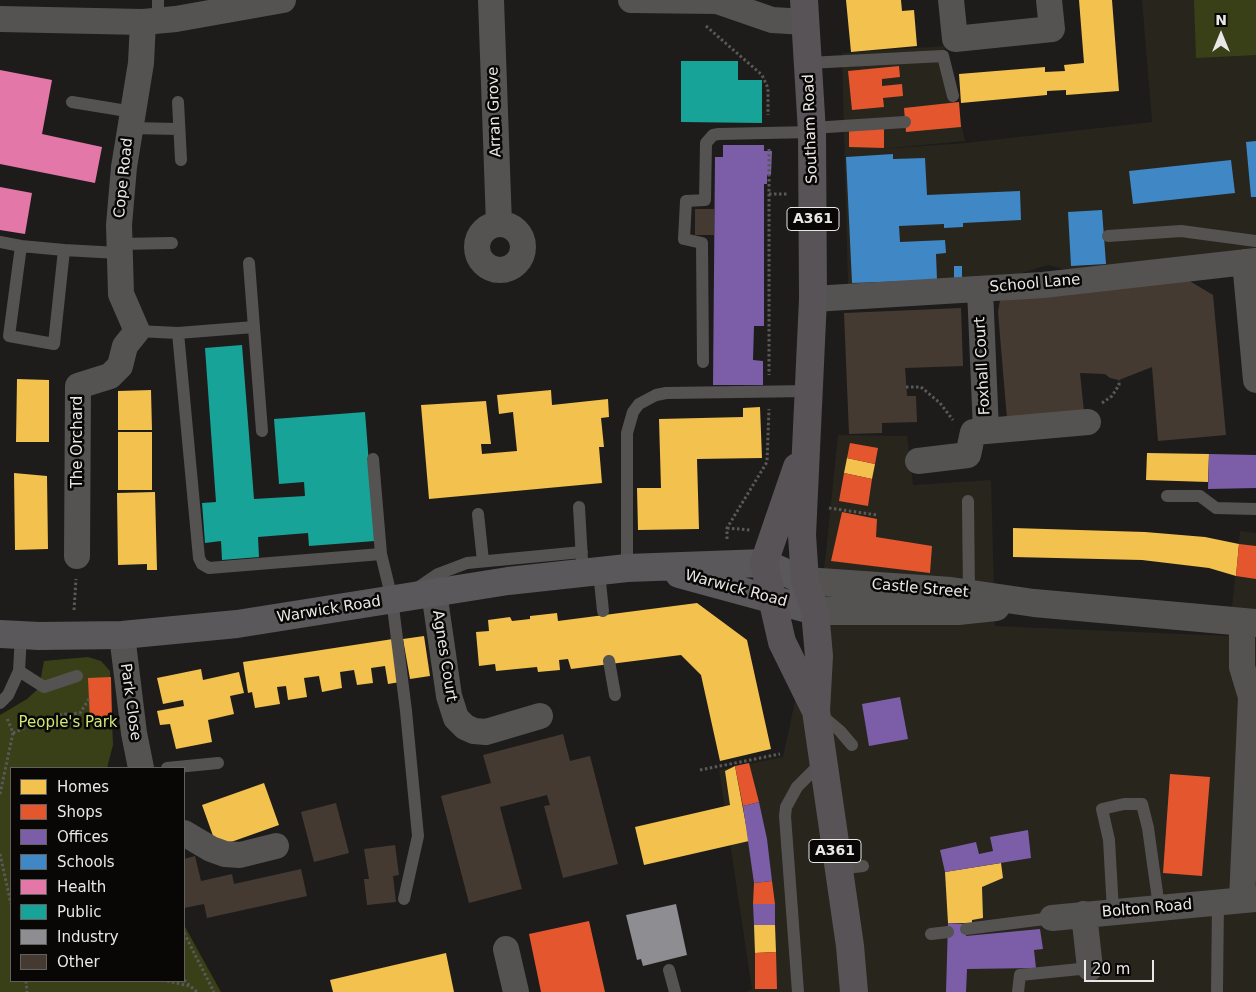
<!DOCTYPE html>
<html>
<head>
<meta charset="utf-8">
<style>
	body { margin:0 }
	#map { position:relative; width:1256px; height:992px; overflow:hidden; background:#1d1c1a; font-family:"DejaVu Sans",sans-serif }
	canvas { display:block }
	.legend { position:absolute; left:10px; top:767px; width:175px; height:215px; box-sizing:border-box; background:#080706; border:1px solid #626160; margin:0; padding:6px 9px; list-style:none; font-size:15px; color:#e9e8e6 }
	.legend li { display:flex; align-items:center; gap:10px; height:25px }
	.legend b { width:25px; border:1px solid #626160 }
	.north { position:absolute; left:1196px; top:10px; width:50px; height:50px; -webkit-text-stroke:4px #080706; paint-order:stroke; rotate:0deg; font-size:14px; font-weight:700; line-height:20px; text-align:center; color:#e9e8e6 }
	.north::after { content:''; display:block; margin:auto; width:18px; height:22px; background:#e9e8e6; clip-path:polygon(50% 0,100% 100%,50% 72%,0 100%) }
	.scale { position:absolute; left:1084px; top:960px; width:70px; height:22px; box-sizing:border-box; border:2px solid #e9e8e6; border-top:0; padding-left:6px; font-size:15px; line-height:18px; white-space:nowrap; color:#e9e8e6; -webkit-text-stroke:4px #080706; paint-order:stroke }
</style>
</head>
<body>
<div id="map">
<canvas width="1256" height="992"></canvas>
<ul class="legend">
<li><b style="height:14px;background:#f2c14e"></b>Homes</li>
<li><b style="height:14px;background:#e4572e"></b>Shops</li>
<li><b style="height:14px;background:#7b5ea7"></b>Offices</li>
<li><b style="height:14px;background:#3f88c5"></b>Schools</li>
<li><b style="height:14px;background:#e377a8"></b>Health</li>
<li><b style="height:14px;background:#17a398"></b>Public</li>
<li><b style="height:14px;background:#8d8d92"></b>Industry</li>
<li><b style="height:14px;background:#443a32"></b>Other</li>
</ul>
<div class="north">N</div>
<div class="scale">20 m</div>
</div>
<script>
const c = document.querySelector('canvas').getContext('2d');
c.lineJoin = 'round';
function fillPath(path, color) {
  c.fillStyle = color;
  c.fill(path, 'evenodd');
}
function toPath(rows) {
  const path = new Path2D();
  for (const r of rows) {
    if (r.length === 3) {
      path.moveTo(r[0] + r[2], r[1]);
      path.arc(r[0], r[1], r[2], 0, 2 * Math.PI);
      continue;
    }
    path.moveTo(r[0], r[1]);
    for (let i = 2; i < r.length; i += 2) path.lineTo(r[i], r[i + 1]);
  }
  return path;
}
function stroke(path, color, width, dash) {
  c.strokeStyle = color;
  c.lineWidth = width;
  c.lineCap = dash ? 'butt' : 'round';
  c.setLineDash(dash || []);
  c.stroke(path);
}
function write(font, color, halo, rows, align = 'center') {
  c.font = font + ' "DejaVu Sans",sans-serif';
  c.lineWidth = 5;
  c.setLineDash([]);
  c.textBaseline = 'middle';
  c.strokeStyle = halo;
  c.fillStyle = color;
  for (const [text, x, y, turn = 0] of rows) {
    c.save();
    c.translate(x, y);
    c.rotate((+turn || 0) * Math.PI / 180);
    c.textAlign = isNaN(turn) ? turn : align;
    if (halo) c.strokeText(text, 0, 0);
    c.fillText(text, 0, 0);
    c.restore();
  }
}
fillPath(toPath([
	[1142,0,1256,0,1256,251,1070,271,1048,265,1009,277,848,285,842,53,944,46,965,141,881,149,966,143,1152,122],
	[838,435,907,436,913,485,991,480,995,626,1229,636,1240,531,1256,533,1256,992,746,992,752,989,719,770,783,757,825,562]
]), '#28251d');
fillPath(toPath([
	[1194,0,1256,0,1256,55,1196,58],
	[88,657,101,661,110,671,113,745,107,768,11,768,11,981,184,981,184,925,221,992,0,992,0,715,27,699,39,688,44,661]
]), '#394018');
fillPath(toPath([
	[846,0,901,0,902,11,914,10,917,46,851,52],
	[1079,0,1112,0,1119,91,1066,95,1066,90,1047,91,1047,95,961,103,959,74,1045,67,1045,72,1065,71,1064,65,1084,63],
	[17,379,49,380,49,442,16,442],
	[151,390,152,430,118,430,118,391],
	[551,390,552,405,608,399,609,417,601,418,604,447,599,447,602,483,429,499,421,405,486,401,491,444,481,444,482,454,517,451,513,412,499,414,497,395],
	[760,407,762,458,697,459,699,529,638,530,637,488,661,488,659,419,743,417,743,408],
	[118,432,152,432,152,490,118,490],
	[1147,453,1209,454,1208,482,1146,480],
	[847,458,875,464,872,479,844,473],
	[14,473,47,476,48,549,15,550],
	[155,492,157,570,147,570,147,564,118,565,117,493],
	[1013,528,1145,532,1205,537,1239,544,1236,576,1209,568,1142,560,1013,557],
	[697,603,747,640,771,749,720,761,701,675,681,655,571,669,568,659,559,660,560,670,538,672,537,667,496,671,495,664,479,666,476,632,489,631,488,620,510,617,512,621,530,619,530,616,557,613,558,621],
	[424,636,430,676,410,679,403,639],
	[393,639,400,682,388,684,385,666,371,668,373,683,357,685,354,670,340,672,342,688,322,692,319,676,304,678,307,697,288,700,286,686,277,687,280,704,255,708,252,692,248,693,243,662],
	[201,669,203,680,239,672,244,693,230,696,234,714,208,720,212,742,176,749,170,724,160,725,157,711,184,706,183,700,163,704,157,678],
	[735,766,749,841,644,865,635,827,730,805,725,771],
	[264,783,279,825,217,847,202,805],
	[1001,863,1003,878,982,887,983,918,972,920,972,923,948,923,945,872],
	[754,925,775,925,776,952,755,953],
	[446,953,454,992,333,992,330,980]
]), '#f2c14e');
fillPath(toPath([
	[899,66,900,77,882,79,882,86,902,84,903,96,883,98,884,107,852,110,848,71],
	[959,102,961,127,906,132,904,108],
	[849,128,884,129,884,148,849,147],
	[850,443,878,448,875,464,847,458],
	[844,473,872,479,868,506,839,501],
	[842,512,877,519,876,537,932,546,930,573,831,561],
	[1239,544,1256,546,1256,579,1236,576],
	[111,677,112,720,90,721,88,678],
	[749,763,759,802,743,806,735,766],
	[1170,774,1210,777,1202,876,1163,873],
	[772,881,775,904,753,904,754,883],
	[589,921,605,992,541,992,529,934],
	[776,952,777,989,755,989,755,953]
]), '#e4572e');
fillPath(toPath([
	[723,145,764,145,764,151,772,151,771,175,767,175,767,184,764,184,764,326,754,326,753,360,763,361,763,385,713,385,715,157,723,157],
	[1209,454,1256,455,1256,488,1208,489],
	[900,697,908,739,869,746,862,704],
	[759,802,767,839,772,881,754,883,743,806],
	[1028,830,1031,858,945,872,940,850,976,842,979,854,993,851,990,837],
	[753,904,775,904,775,925,754,925],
	[948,923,966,924,966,936,1040,929,1043,949,1034,950,1036,968,967,969,966,992,946,992]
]), '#7b5ea7');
fillPath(toPath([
	[1256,141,1256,197,1251,197,1246,142],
	[893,154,893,159,925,158,927,195,1020,191,1021,220,963,223,963,227,944,228,944,224,899,226,900,242,945,240,946,253,936,254,937,280,852,283,846,157],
	[1231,160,1235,193,1133,204,1129,171],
	[1102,210,1106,264,1071,266,1068,212],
	[954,266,962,266,962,278,954,278]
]), '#3f88c5');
fillPath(toPath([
	[0,70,52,80,42,134,102,147,95,183,0,164],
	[0,187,32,193,25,234,0,230]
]), '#e377a8');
fillPath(toPath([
	[681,61,738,61,738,80,762,80,762,123,681,122],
	[242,345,254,499,305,496,304,482,279,484,274,419,365,412,375,541,309,546,308,533,258,537,259,557,222,560,221,541,205,543,202,503,216,502,205,348]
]), '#17a398');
fillPath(toPath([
	[676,904,687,955,643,966,641,959,637,960,626,915]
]), '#8d8d92');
fillPath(toPath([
	[695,209,714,209,714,235,695,235],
	[1188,280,1213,295,1226,435,1158,441,1152,367,1119,380,1110,378,1105,374,1080,373,1084,412,1007,419,998,312,1001,295],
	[961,308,963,366,905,368,907,396,916,396,917,422,882,423,882,433,849,434,844,313],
	[563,734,570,761,590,756,618,864,563,878,544,806,550,805,547,795,500,807,522,889,469,903,441,796,491,783,483,755],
	[336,803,349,853,314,862,301,812],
	[395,845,399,875,393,876,396,902,367,905,364,879,369,879,364,849],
	[195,856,201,881,232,874,234,884,301,869,307,896,207,918,204,904,184,908,184,859]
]), '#443a32');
stroke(toPath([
	[706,26,762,75,768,88,768,115],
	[769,149,769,375],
	[769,194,788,194],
	[906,387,921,387,940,403,953,420],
	[1102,403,1112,396,1119,385,1119,380],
	[829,508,877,515],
	[727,528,750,530],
	[727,539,727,528,767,462,769,409],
	[74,610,76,579],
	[13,733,55,715,80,713,89,699],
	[700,770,780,754],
	[0,794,13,733,7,718],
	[0,854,11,904],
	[184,933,214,992],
	[184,980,190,986],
	[26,981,27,992],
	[167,981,190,986,197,992]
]), '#595958', 3, [2.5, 2.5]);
stroke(toPath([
	[158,0,158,20],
	[808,63,943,56,953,96],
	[72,102,133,112],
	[178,102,181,160],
	[130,128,179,129],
	[812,128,905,122],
	[1108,236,1181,231,1256,241],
	[0,242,21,246],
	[119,244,172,243],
	[64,250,21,246,9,336,54,344,64,250,119,253],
	[249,263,262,431],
	[137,331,178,333,254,327],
	[178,333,199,558,202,564,209,568,381,554],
	[703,362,702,243,684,239,686,201,705,200,706,143,713,135,719,134,812,132],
	[373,459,381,554,392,599,406,711,418,836,404,899],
	[1167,496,1200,496,1216,508,1256,509],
	[968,501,969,595],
	[579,507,582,560],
	[478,514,483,561],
	[627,568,627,433,633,412,639,404,656,395,666,393,810,391],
	[599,572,603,611],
	[416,589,438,574,467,563,582,552],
	[609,661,615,695],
	[19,671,44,687,77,676],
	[0,703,8,695,19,671,21,635],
	[820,714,840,731,852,745],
	[167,768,218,763],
	[838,869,863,866],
	[1113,911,1109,840,1102,809,1124,804,1142,804,1148,828,1159,907],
	[966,929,1052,918],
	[931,934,948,932],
	[669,970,675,992],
	[798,992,785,816,786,807,797,787,822,762],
	[1018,992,1020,975,1090,968],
	[1217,992,1218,902]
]), '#545352', 12);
stroke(toPath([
	[491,0,499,224],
	[631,0,717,1,772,20,806,22],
	[951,0,955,39,1052,29,1049,0],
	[0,19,143,22,176,19,283,0],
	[500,247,23],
	[1245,262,1256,380],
	[980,289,986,431,1088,422],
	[813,299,1043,285,1256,261],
	[918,461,968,455,973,432,986,431],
	[77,556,78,386,110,376,120,366,125,346,137,331,121,294,119,225,124,167,141,63,143,22],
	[434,592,449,696,456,718,465,727,474,731,486,732,540,716],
	[1242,622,1242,667,1251,697,1242,900],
	[122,635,134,733,141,768],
	[184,833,211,849,225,854,240,855,276,846],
	[1084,914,1090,968],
	[1052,918,1256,899],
	[506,949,516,992]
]), '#545352', 26);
stroke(toPath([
	[805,581,951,591,1034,603,1256,623],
	[815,611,958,611,996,607]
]), '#545352', 28);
stroke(toPath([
	[679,574,815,611],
	[0,634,39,636,122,635,237,624,508,581,627,568,764,563,805,581]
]), '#5a585a', 28);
stroke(toPath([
	[804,0,812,132,813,299,802,535,805,581,815,611,819,656,816,711,850,946,854,992],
	[797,467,764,563,782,642,814,707]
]), '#575357', 28);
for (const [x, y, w] of [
	[813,219,52],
	[835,851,52]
]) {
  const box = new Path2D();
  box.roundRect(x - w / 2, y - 11.5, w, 23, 4);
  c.fillStyle = '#080706';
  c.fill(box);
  stroke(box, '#e9e8e6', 1);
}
write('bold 14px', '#e9e8e6', null, [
	["A361",813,219],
	["A361",835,851]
]);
write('15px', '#e9e8e6', '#080706', [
	["Arran Grove",495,112,-92],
	["Southam Road",811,129,-92],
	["Cope Road",124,178,-84],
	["School Lane",1035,284,-5],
	["Foxhall Court",983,366,-93],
	["The Orchard",78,442,-90],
	["Warwick Road",736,589,15],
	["Castle Street",920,589,5],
	["Warwick Road",329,610,-9],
	["Agnes Court",444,656,81],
	["Park Close",130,702,82],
	["Bolton Road",1147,909,-5]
]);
write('15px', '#d1e875', '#080706', [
	["People's Park",68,723]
]);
</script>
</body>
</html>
